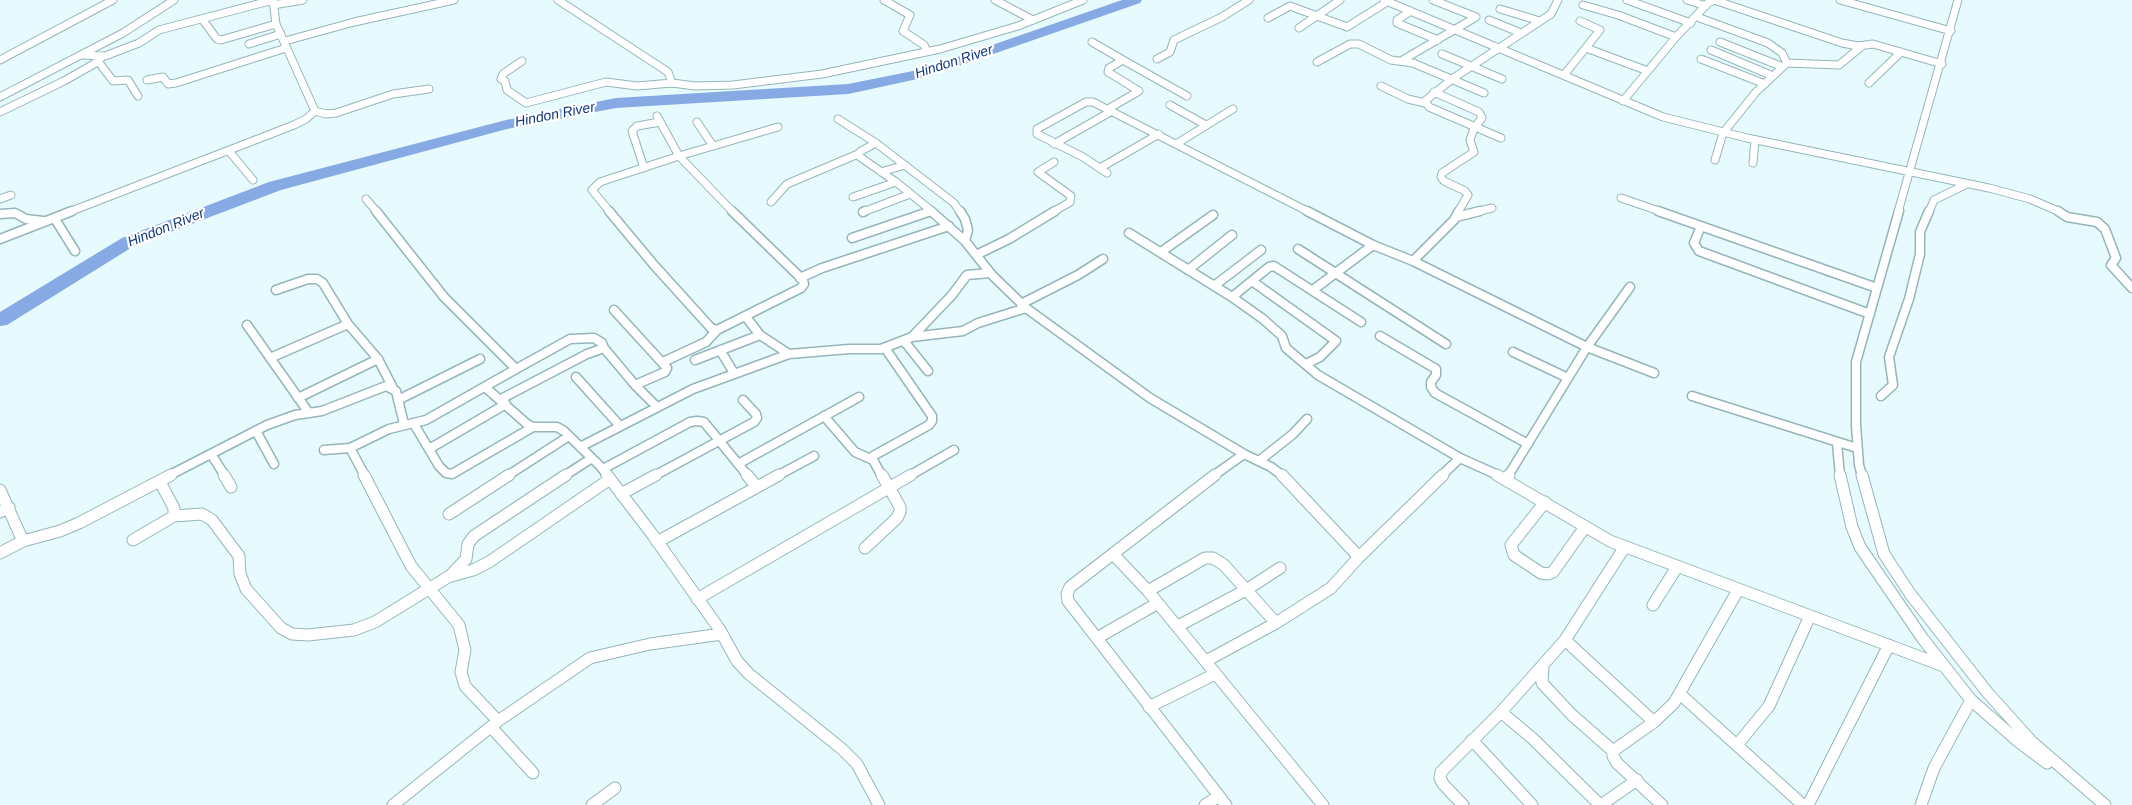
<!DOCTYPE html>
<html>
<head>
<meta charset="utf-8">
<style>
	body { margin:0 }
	canvas { display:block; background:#e7fbff }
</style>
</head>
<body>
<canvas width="2132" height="805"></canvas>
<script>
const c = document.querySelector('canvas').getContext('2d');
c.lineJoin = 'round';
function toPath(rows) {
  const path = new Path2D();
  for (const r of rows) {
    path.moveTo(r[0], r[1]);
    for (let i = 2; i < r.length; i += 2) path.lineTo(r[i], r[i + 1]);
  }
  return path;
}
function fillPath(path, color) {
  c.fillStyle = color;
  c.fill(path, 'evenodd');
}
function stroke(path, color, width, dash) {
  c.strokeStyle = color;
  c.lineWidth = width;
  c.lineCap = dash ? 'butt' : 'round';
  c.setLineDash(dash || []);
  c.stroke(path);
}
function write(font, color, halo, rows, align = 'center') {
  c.font = font + ' Arial,sans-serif';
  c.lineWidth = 4.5;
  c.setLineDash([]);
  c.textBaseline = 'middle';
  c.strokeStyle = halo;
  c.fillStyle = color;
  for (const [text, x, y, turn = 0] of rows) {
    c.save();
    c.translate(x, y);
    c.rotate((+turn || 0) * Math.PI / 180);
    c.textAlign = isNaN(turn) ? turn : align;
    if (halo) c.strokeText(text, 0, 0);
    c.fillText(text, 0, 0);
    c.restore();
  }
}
fillPath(toPath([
	[1122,0,1142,0,1140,3,927,77,848,94,616,108,507,129,281,190,134,246,7,325,0,326,0,312,122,238,269,182,506,120,616,98,848,84,923,69,1122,0]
]), '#88aae4');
const minorFar2 = toPath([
	[273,0,276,24,315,111,326,114,336,113,393,94,429,89],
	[558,0,668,72,672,83],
	[884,0,910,15,903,31,924,45,927,51],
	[995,0,1033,20],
	[1384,0,1663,117,1747,138,1989,188,2030,199,2060,212],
	[1627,0,1691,23],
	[1687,0,1706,6],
	[1714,0,1842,43,1858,46,1873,44,1942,64],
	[1840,0,1951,31],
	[273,5,303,0],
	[1583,5,1618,15,1676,37],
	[1500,9,1540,21],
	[1411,11,1397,20,1397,23,1438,40],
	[1697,17,1768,43,1782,53,1787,63,1756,92,1723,133,1715,160],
	[1268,18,1290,6,1347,27,1390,0],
	[202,19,217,39,221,40,276,24],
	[1489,20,1521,33],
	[1299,28,1340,0],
	[285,41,354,22,454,0],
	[1092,42,1123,60,1109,68,1108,72,1139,91,1108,109],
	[1720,42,1783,67],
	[249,44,281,34],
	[1586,48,1648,71],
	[1711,50,1773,76],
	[1442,54,1502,79],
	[83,55,105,56,139,43,159,30,273,0],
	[1157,59,1170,52,1174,40,1222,17,1249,0],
	[1701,59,1765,84],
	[0,60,113,0],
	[1123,60,1187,96],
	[98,61,113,81,128,80,138,96],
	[522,61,503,74,501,79,505,81,507,90,526,103,606,82,637,86,672,83,695,86,733,85,822,74,940,49,1018,26,1083,0],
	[1401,61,1476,17,1433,0],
	[1317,62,1350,44,1359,44,1391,60,1413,63,1484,93],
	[1787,63,1839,65,1862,46],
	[1564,75,1600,30,1580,21],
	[147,80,163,77,168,84,176,83,286,48],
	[1869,83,1901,52],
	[1381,86,1408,99,1425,103],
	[1434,92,1479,112,1482,118,1474,128,1470,140,1474,152,1442,173,1441,177,1444,181,1465,191,1468,195,1458,212],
	[0,97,123,33,174,0],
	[1623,101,1676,37,1708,3,1714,0],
	[1170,105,1206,125],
	[0,112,64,81,94,64,102,57],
	[657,116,679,156],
	[838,119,876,143,954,203,960,212],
	[697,122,713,146],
	[1501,138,1429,107,1425,101,1452,79,1551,14,1558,0],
	[876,143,861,151,858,154,860,157,896,182,933,212],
	[1054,144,1112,111],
	[1176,144,1233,109],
	[229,151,253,180],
	[679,156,733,212],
	[679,156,778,127],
	[1753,163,1755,140],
	[644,168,632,131,637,126,660,122],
	[1100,168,1159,134],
	[881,172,905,165],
	[1107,173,1083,157,1037,134,1037,129,1086,102,1093,102,1309,212],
	[853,197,896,182],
	[1621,198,1662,212],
	[0,199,11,195],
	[366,199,377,212],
	[771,202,787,184,858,154],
	[69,212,294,125,306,119,315,111],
	[610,212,592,190,600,182,679,156],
	[863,212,910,194],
	[927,212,931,211],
	[1053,212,1070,202,1071,196,1038,172,1054,162],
	[1475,212,1492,208],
	[1898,212,1958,0],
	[1929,212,1934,200,1967,184]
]);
const minorFar1 = toPath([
	[376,211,444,297,516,369,570,339,594,338,602,343,604,348,635,385,657,407],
	[609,211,654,265,711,328,717,330,801,288,804,284,803,280,732,211],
	[931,211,965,241,992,275,1026,308,1150,398,1244,454,1271,467,1283,476],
	[960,211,965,219,968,230,965,241],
	[1307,211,1373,245,1413,261,1587,347,1654,373],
	[1658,211,1877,288],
	[2058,211,2067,217,2097,222,2105,229,2116,258,2111,265,2132,288],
	[863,212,865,211],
	[0,214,15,213,26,219,43,221],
	[1456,217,1480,211],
	[55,219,75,251],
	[1701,226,1694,243,1699,251,1870,314],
	[1129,233,1232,297,1263,319,1282,336,1286,348,1318,375,1460,458,1500,476],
	[852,238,931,211],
	[0,239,72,211],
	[1298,249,1446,344],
	[1161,252,1213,215],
	[976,255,1009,239,1055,211],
	[1413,261,1454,220,1459,211],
	[1188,270,1232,235],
	[800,278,822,268,949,226],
	[1252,281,1336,341,1320,357,1306,364],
	[1214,286,1261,250],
	[276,290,308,279,317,279,323,283,348,324,378,359,393,388],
	[1313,290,1373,245],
	[1232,297,1269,267,1274,266,1361,322],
	[1021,304,1078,275,1103,259],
	[614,310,667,368,665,372,635,385],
	[746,317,760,335],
	[247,325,309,413],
	[1380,336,1436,369,1436,375,1431,382,1431,387,1435,393,1528,444],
	[912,337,952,295,967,275,990,273],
	[904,341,928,371],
	[720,350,734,373],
	[1513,352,1568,378],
	[270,358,348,324],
	[695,360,760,335,789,354],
	[663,362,706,342,717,330],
	[576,377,620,426],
	[485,387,527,424,533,427,557,427,564,431,600,466,608,476],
	[1692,396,1857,448],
	[1881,396,1893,385,1889,357,1909,299,1920,254,1920,232,1929,211],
	[298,398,378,359],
	[501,399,587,354,604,348],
	[398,400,480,359],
	[824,416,855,452,873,460],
	[414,424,439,466,446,473,452,474,533,427],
	[256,431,274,464],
	[1837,443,1840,476],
	[580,447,693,389,789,354,849,349,881,349,912,337,963,331,978,323,1026,308],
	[350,448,365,476],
	[429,449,506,404],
	[324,450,350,448,389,429,426,420,516,369],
	[211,454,225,476],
	[1259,461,1293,434,1307,419],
	[738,464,859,397],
	[603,469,690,422,697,421,704,422,748,476],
	[168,476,267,425,295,415,322,411,386,386,396,391,404,424],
	[507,476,569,436],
	[564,476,592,458],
	[654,476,754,422,757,418,756,414,743,400],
	[777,476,814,456],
	[882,476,873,460,873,456,929,425,932,421,932,416,885,348],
	[909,476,954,450],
	[1213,476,1244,454],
	[1441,476,1460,458],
	[1508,476,1587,347,1630,287],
	[1862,476,1859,465,1856,425,1856,362,1899,211]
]);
const minor = toPath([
	[224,475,231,487],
	[364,475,411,566,459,625,465,650,461,672,465,686,498,721],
	[607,475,652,534,720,630,737,661,749,674,842,749,857,764,879,805],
	[747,475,757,487],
	[1215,475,1070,587,1067,594,1068,601,1226,805],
	[1282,475,1359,557],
	[1497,475,1610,541,1944,666],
	[1840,475,1852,527,1860,547,1923,639,1971,700,2019,742,2047,763],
	[1862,475,1884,554,1911,595,1987,692,2032,742,2105,805],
	[1506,480,1509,475],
	[0,490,23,541],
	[621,494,656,475],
	[1545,502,1511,545,1514,555,1541,573,1548,574,1553,572,1585,527],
	[0,512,9,507],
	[449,514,509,475],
	[174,516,202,514,212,520,239,556,240,574,246,589,281,628,292,634,308,635,354,630,375,622,448,577,473,570,489,562,610,479],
	[133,540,174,516,174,508,160,482],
	[657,542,779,475],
	[865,548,897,518,900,512,900,507,882,475],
	[0,553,23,541,60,531,79,523,171,475],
	[1113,554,1148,591,1323,805],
	[450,576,466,559,468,544,474,536,566,475],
	[1148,591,1205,558,1213,558,1224,565,1276,623],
	[697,599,911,475],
	[1653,605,1677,567],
	[1178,626,1246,590,1280,568],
	[1097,638,1158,603],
	[1565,640,1654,722],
	[1206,661,1276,623,1331,588,1359,557,1443,475],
	[1543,666,1542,683,1572,715,1613,751],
	[1680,694,1803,805],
	[1149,707,1215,674],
	[1501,712,1532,738,1600,805],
	[491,727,533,773],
	[1472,740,1532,805],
	[1737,745,1769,706,1809,618],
	[393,805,498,721,590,658,650,644,722,634],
	[592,805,615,788],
	[1205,805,1219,796],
	[1463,805,1443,784,1440,778,1441,772,1501,712,1565,640,1624,548],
	[1601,805,1637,780],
	[1662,805,1617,763,1613,756,1613,751,1654,722,1674,703,1738,590],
	[1808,805,1889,645],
	[1921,805,1934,768,1971,700]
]);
stroke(minorFar2, '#95b5bb', 9);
stroke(minorFar1, '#95b5bb', 11);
stroke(minor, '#95b5bb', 13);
stroke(minorFar2, '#fff', 7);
stroke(minorFar1, '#fff', 8);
stroke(minor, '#fff', 11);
write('italic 14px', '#12397d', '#fff', [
	["Hindon River",954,62,-18],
	["Hindon River",555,115,-11],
	["Hindon River",166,228,-22]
]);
</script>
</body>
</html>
